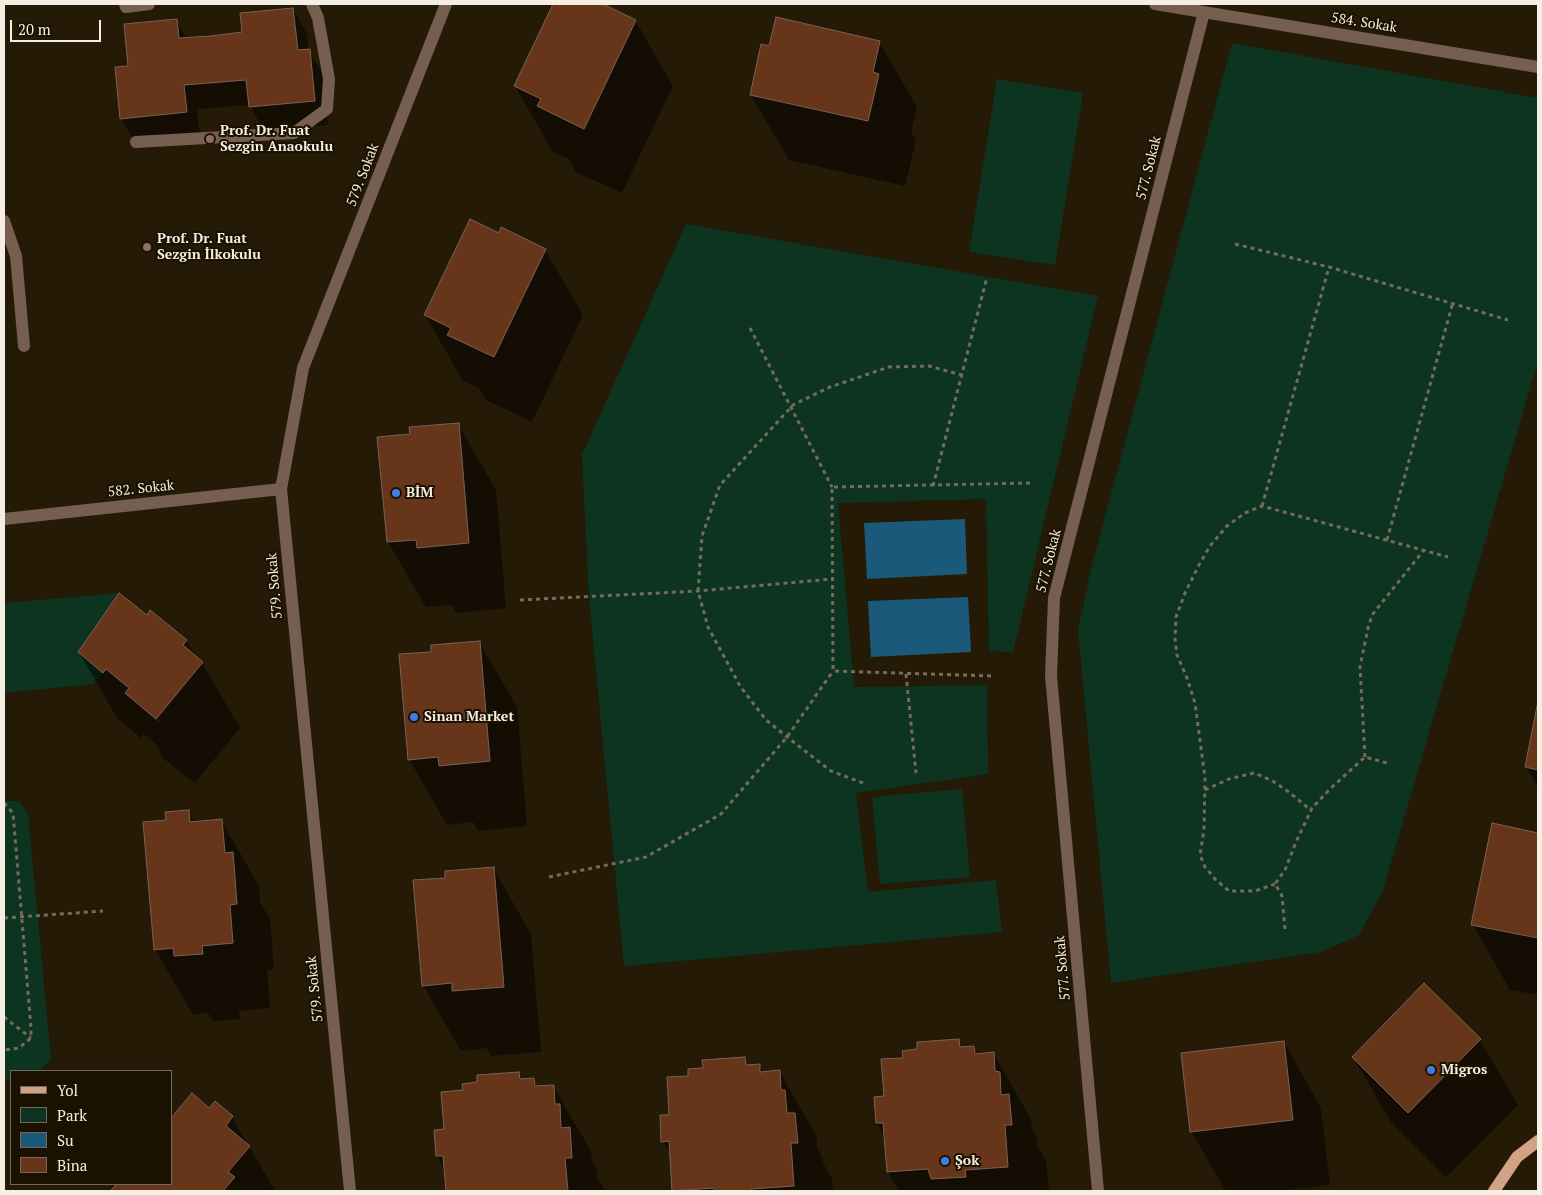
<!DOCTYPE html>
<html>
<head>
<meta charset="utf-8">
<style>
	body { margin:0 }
	#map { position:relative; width:1542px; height:1195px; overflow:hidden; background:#241a06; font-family:"PT Serif",serif }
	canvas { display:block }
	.frame { position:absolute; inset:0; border:5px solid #f5eee2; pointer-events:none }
	.legend { position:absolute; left:10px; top:1070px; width:162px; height:115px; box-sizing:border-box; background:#1b1101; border:1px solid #72695b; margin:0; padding:6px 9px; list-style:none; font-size:15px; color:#f5eee2 }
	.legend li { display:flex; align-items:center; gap:10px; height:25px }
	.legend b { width:25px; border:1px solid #72695b }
	.scale { position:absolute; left:10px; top:20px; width:91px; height:22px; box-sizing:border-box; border:2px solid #f5eee2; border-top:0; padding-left:6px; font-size:15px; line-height:18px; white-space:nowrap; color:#f5eee2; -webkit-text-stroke:4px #1b1101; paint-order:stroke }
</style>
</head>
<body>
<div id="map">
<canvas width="1542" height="1195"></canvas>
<div class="frame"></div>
<ul class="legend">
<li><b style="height:6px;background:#d2a285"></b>Yol</li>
<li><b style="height:14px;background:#0c3420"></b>Park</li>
<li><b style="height:14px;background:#1a597a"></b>Su</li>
<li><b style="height:14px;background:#673519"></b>Bina</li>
</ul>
<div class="scale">20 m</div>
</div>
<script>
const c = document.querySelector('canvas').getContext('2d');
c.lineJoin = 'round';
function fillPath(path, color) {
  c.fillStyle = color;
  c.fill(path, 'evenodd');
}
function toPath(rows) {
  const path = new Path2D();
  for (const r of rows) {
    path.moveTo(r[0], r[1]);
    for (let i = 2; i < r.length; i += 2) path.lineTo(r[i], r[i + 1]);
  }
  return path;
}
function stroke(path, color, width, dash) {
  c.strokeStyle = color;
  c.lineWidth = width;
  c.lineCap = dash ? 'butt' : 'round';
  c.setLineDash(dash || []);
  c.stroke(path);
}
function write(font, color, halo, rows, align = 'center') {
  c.font = font + ' "PT Serif",serif';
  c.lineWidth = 4;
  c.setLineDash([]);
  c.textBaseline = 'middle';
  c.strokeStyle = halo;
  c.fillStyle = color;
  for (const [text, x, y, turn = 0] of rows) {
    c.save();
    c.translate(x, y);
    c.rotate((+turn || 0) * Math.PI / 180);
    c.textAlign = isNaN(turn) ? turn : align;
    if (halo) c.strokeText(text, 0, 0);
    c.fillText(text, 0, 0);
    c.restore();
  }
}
fillPath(toPath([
	[1232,43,1538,98,1538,361,1383,890,1359,935,1321,952,1111,983,1078,630,1092,565],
	[997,79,1083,93,1055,265,969,252],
	[686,224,1098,296,1013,652,989,651,986,499,838,503,854,687,987,685,988,774,856,793,868,892,996,880,1002,932,624,966,589,597,582,455],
	[119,593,78,652,103,673,93,684,4,693,4,603],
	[962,789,970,877,880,884,872,797],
	[4,801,19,801,28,813,51,1059,39,1071,11,1071,11,1079,4,1080]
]), '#0c3420');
fillPath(toPath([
	[965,519,967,574,867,579,864,523],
	[968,597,971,652,871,657,868,601]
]), '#1a597a');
fillPath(toPath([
	[555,4,584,4,589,6,591,4,601,4,635,20,673,86,622,193,576,172,569,159,553,152,515,86],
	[293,9,307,34,308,50,324,75,328,125,264,131,250,105,197,109,200,136,135,143,121,118,129,67,176,20,187,39,243,33],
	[879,42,917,107,911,132,916,140,905,186,789,160,751,95,770,48],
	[499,235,545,250,583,315,532,422,486,400,479,388,463,381,425,315],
	[458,424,496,490,506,608,456,613,452,605,426,607,388,542,379,438,411,435],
	[147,617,186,640,196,657,202,663,240,728,195,783,164,759,155,743,144,734,141,738,117,718,79,652],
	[135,699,162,722,160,723,138,705],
	[479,642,517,707,527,826,478,831,473,822,447,825,409,759],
	[1538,707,1538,788,1526,767],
	[188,811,195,823,221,820,259,886,260,902,270,919,274,969,267,970,270,1008,239,1011,240,1019,213,1021,208,1013,193,1015,155,949,167,821],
	[1493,825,1538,834,1538,995,1510,990,1473,925],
	[493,868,531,934,541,1052,491,1056,487,1048,461,1051,423,985,446,879],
	[959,1040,963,1048,973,1047,978,1055,993,1053,1031,1119,1032,1130,1037,1138,1037,1145,1046,1161,1049,1190,899,1191,888,1172,885,1137,877,1123,885,1097,904,1059],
	[1480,1040,1518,1105,1446,1177,1391,1122,1353,1057],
	[1284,1042,1321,1108,1330,1185,1277,1191,1226,1191,1191,1131],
	[744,1059,748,1066,759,1065,764,1073,779,1071,817,1137,817,1148,822,1156,823,1163,832,1179,833,1191,674,1191,671,1155,663,1141,671,1116,689,1077,704,1069],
	[519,1073,523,1080,533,1080,537,1087,553,1086,591,1151,592,1162,597,1171,597,1177,605,1191,447,1191,445,1170,437,1156,445,1130,464,1091,479,1084],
	[215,1103,232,1117,275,1191,112,1191,118,1184,171,1184,209,1110]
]), '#0007');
const building = toPath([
	[553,4,603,4,636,20,584,129,537,106,541,99,514,86,553,4],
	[293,8,298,50,310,49,315,101,249,107,246,80,184,85,187,112,120,119,115,67,128,66,124,24,177,19,179,38,211,36,242,32,240,13,293,8],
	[776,17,880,41,873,72,879,74,868,121,750,95,761,44,769,46,776,17],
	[470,219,499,233,501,227,546,249,494,357,447,335,451,328,424,315,470,219],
	[459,423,469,543,417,548,416,540,387,542,377,437,410,434,409,427,459,423],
	[119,593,147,615,150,610,187,640,183,645,203,662,156,719,125,693,129,688,106,669,103,673,78,652,119,593],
	[480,641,490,761,439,766,438,757,408,760,399,654,431,652,431,645,480,641],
	[1538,701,1538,770,1525,767,1538,701],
	[189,810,190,822,222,819,225,853,233,852,237,904,230,905,233,943,202,946,203,954,174,956,173,948,154,950,143,822,166,820,165,812,189,810],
	[1492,823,1538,833,1538,938,1471,925,1492,823],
	[494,867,504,987,452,991,452,983,422,986,413,880,445,878,445,871,494,867],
	[1424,983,1481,1039,1408,1113,1352,1057,1424,983],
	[959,1039,960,1047,974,1046,975,1054,994,1052,995,1071,1000,1072,1001,1095,1009,1094,1012,1125,1005,1125,1008,1167,965,1170,966,1177,931,1179,928,1169,887,1172,883,1123,876,1123,874,1097,884,1096,881,1059,903,1058,902,1051,917,1049,917,1042,959,1039],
	[1284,1041,1293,1120,1190,1132,1181,1053,1284,1041],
	[745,1057,746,1065,760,1064,760,1072,780,1070,781,1090,785,1090,787,1113,795,1113,798,1143,791,1143,794,1186,751,1189,751,1191,715,1191,713,1188,672,1191,669,1141,661,1142,660,1115,669,1115,667,1077,688,1076,688,1069,703,1068,702,1060,745,1057],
	[519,1072,520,1079,534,1078,535,1086,554,1085,555,1104,560,1104,561,1128,570,1127,572,1158,565,1158,568,1191,446,1191,443,1156,436,1156,434,1130,444,1129,441,1092,463,1090,462,1084,477,1082,477,1075,519,1072],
	[192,1093,209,1108,215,1101,233,1116,226,1126,250,1146,228,1172,235,1177,223,1191,110,1191,117,1184,171,1184,171,1118,192,1093]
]);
fillPath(building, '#673519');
stroke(building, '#7a6256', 1);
stroke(toPath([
	[1235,244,1329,267,1508,320],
	[750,328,832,487],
	[933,486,987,277],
	[1262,506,1329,267],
	[1387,540,1453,302],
	[520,600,698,591,832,579],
	[906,674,916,773],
	[991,676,833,671,832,487,1032,483],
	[1365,757,1360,667,1368,628,1372,615,1424,550],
	[863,783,831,771,796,744,766,720,740,686,708,627,698,591,702,536,720,485,793,405,830,387,889,367,929,366,962,375],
	[1205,790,1229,779,1254,773,1271,780,1289,792,1307,807,1312,808],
	[4,803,13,813,31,1028,31,1038,19,1048,4,1050],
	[549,877,646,857,721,814,787,737,833,671],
	[1275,884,1255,891,1229,891,1215,879,1205,867,1200,855,1204,830,1205,778,1195,703,1187,678,1177,655,1175,639,1176,617,1185,593,1199,565,1210,546,1227,526,1245,513,1262,506,1448,557],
	[4,918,103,911],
	[1285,929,1282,896,1275,884,1285,870,1296,842,1312,808,1331,788,1365,757,1387,763],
	[4,1017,31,1038]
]), '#746b5a', 3, [4, 4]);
stroke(toPath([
	[125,4,126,7,149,4],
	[136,142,294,133,327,109,329,79,318,18,312,4],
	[4,221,16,256,24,346]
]), '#765f51', 12);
stroke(toPath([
	[1155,4,1538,67],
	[4,519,281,489],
	[350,1191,281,489,303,368,446,4],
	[1098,1191,1051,676,1054,598,1204,12]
]), '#765f51', 12);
stroke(toPath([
	[1494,1191,1517,1157,1538,1141]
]), '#d2a285', 12);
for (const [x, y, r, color] of [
	[210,139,5,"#8d6e63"],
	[147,247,5,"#8d6e63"],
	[396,493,5,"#3f7fe0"],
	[414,717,5,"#3f7fe0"],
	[1431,1070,5,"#3f7fe0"],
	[945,1161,5,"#3f7fe0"]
]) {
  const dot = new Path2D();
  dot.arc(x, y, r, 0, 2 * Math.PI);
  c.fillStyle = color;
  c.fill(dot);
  stroke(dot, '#1b1101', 2);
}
write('14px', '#f5eee2', '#1b1101', [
	["584. Sokak",1364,23,9],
	["577. Sokak",1149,168,-76],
	["579. Sokak",363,175,-69],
	["582. Sokak",141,489,-6],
	["577. Sokak",1049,561,-76],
	["579. Sokak",275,586,-95],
	["577. Sokak",1063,968,-95],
	["579. Sokak",315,989,-96]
]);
write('bold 14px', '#f5eee2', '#1b1101', [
	["Prof. Dr. Fuat",220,131],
	["Sezgin Anaokulu",220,147],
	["Prof. Dr. Fuat",157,239],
	["Sezgin İlkokulu",157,255],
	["BİM",406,493],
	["Sinan Market",424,717],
	["Migros",1441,1070],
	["Şok",955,1161]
], 'left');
</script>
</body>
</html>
